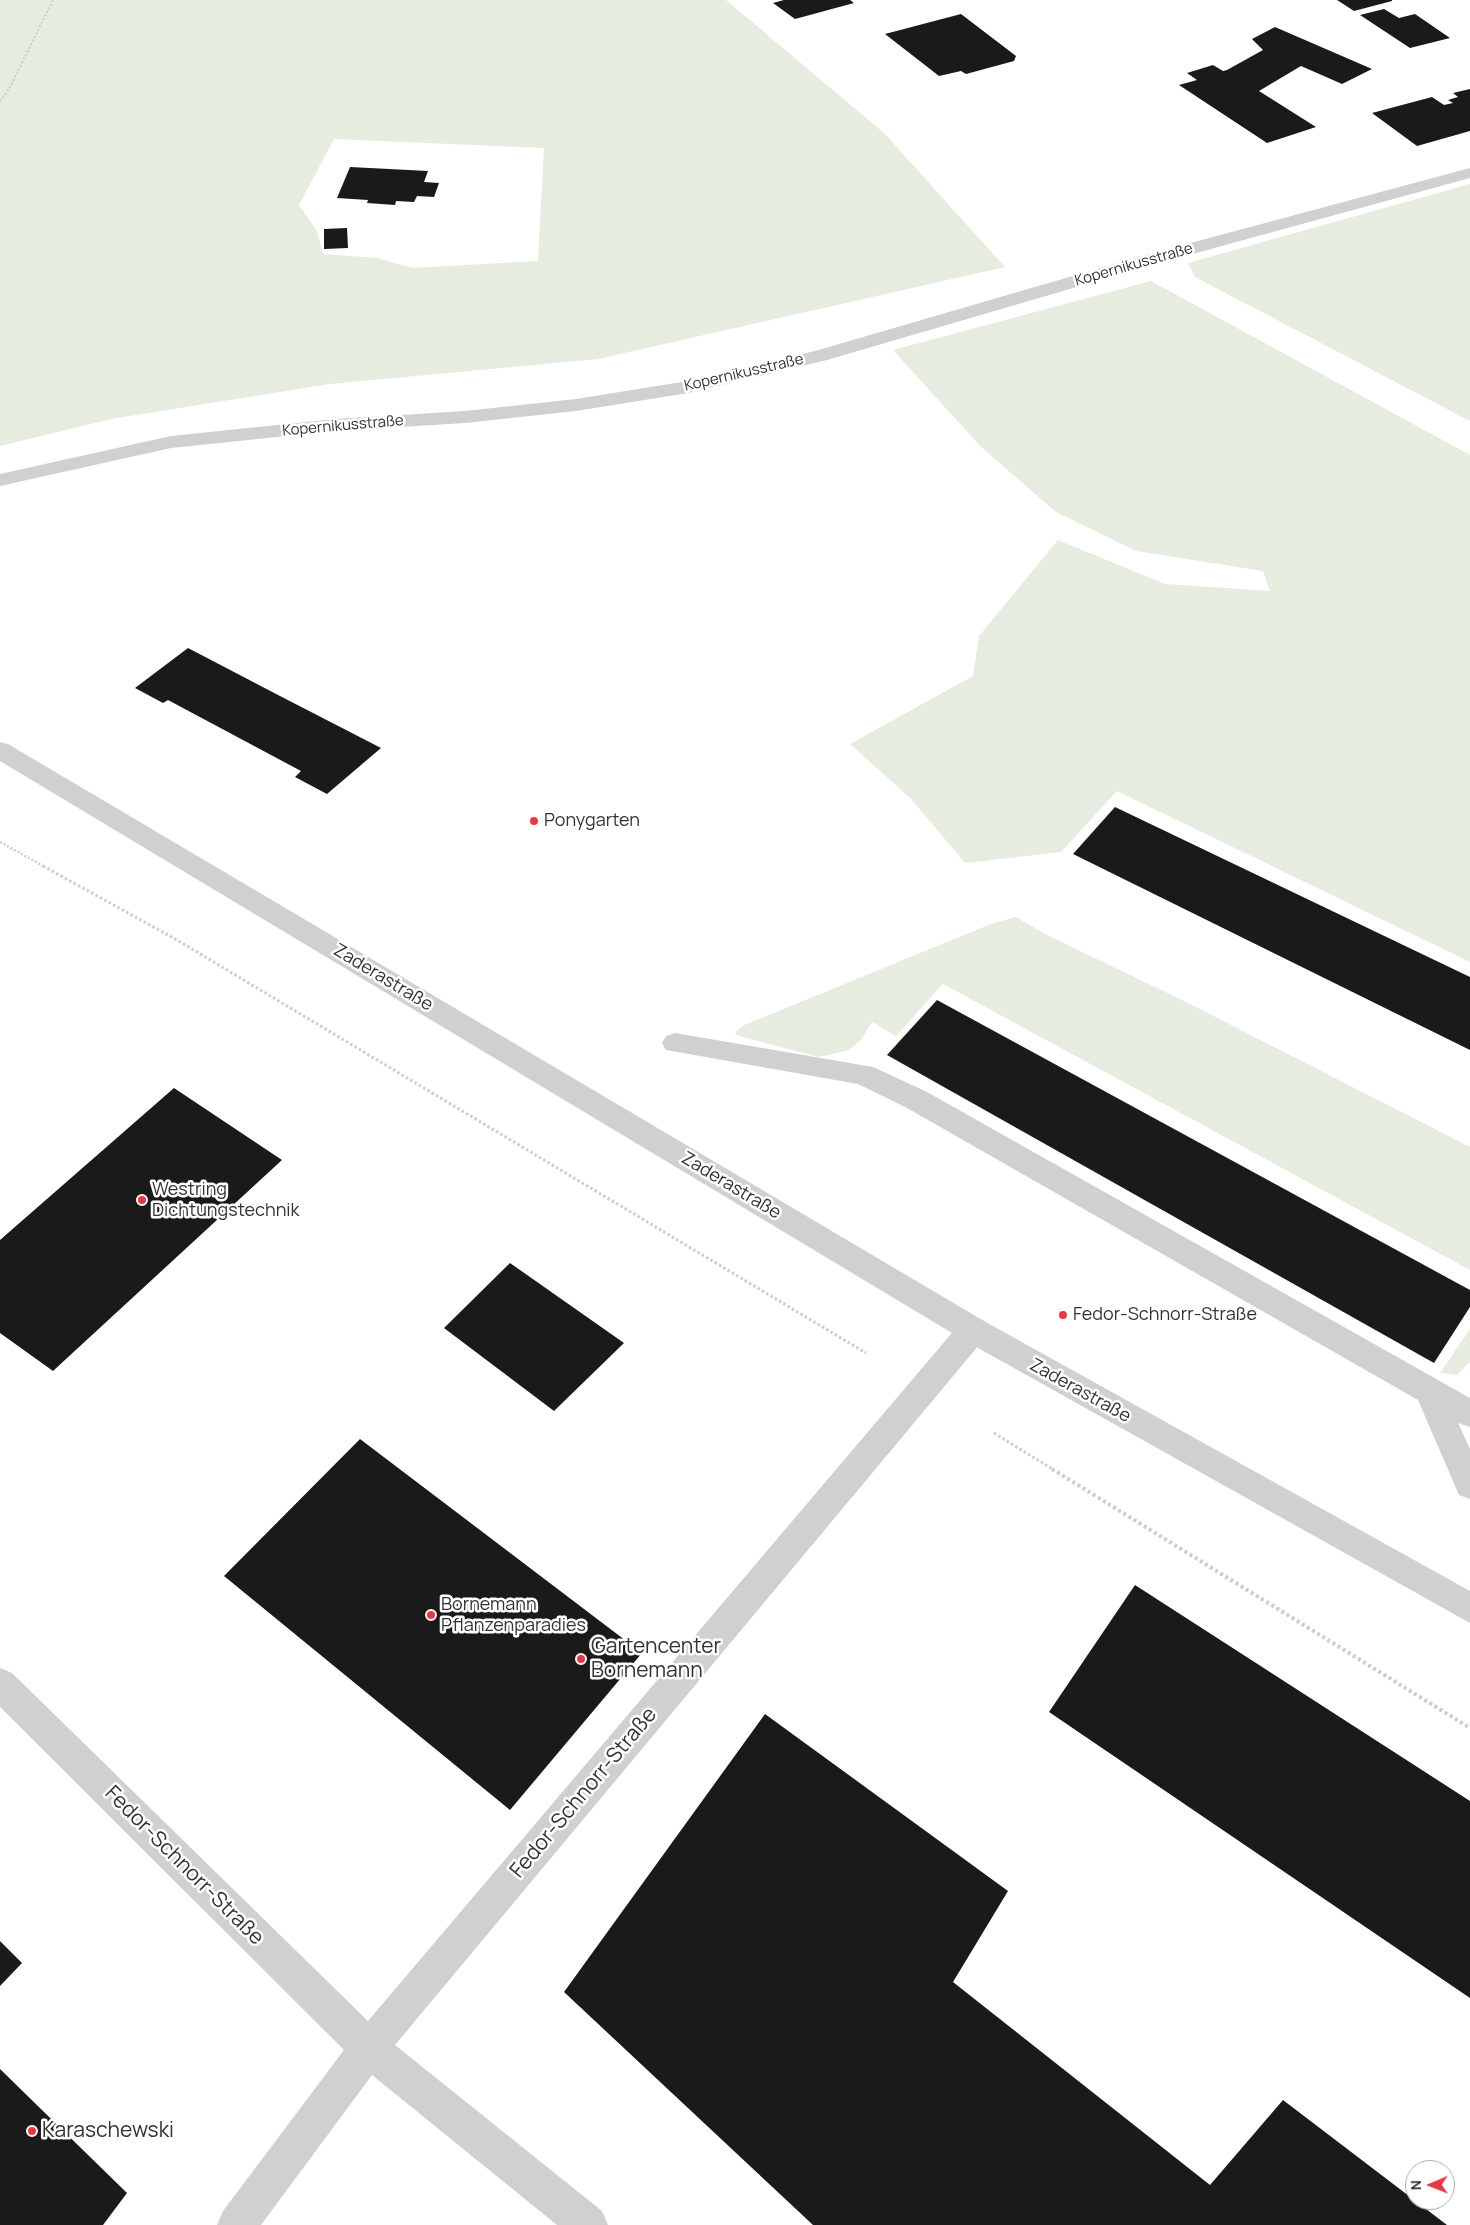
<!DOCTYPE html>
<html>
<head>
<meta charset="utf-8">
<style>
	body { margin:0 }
	#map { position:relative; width:1470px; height:2225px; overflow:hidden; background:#fff; font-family:Manrope,sans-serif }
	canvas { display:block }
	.north { position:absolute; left:1405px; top:2160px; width:50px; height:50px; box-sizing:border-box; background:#fff; border:1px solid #adadad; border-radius:50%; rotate:269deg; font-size:14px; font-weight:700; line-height:20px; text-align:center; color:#333 }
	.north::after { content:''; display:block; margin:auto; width:18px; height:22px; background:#e63946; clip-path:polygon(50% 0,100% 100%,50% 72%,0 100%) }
</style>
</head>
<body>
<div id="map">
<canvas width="1470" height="2225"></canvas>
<div class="north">N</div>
</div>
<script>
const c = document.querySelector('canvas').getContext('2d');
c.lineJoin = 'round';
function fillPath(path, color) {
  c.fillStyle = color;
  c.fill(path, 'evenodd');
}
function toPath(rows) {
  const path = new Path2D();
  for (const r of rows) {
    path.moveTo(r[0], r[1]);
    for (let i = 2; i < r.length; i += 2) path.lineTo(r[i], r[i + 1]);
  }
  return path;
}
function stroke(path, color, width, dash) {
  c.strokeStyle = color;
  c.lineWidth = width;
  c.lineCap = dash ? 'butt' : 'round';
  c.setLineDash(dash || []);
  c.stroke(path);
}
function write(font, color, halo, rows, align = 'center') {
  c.font = font + ' Manrope,sans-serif';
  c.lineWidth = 5;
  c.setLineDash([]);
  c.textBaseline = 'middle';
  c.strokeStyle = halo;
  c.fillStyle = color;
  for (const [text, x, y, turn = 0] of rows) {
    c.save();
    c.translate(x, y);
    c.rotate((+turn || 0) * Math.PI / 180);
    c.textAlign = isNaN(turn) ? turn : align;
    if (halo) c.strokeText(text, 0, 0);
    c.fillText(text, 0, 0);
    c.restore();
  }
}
fillPath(toPath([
	[0,0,726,0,884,133,1005,267,598,359,330,384,111,419,0,446],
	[334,139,544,148,538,261,413,268,377,258,323,254,317,231,299,205],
	[1470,184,1470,421,1195,277,1188,263],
	[1151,281,1470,455,1470,962,1117,791,1061,852,965,863,911,799,850,744,973,676,979,636,1058,540,1165,584,1270,591,1263,571,1136,551,1056,512,981,447,893,350],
	[1016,917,1045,934,1188,1003,1470,1147,1470,1270,943,984,896,1036,872,1022,861,1040,849,1050,819,1057,739,1036,735,1033,742,1026,991,924],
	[1470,1329,1470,1361,1457,1375,1440,1373]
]), '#e6ecdf');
fillPath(toPath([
	[784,0,850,0,854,3,795,19,773,3],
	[1337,0,1392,0,1392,1,1354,11],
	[1384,9,1399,18,1415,14,1450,38,1410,48,1360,15],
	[961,14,1016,56,1014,61,966,74,961,71,939,76,885,34],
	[1275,27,1372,69,1342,84,1301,66,1259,91,1316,127,1267,143,1179,85,1197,80,1187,73,1213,65,1223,71,1227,70,1263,50,1252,39],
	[1470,89,1470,131,1417,146,1372,113,1432,97,1444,105,1453,103,1448,100,1458,97,1453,93],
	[350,167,428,171,424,182,439,183,434,197,417,196,414,202,396,201,395,205,367,203,368,200,337,198],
	[347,228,348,248,324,249,324,229],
	[188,648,280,696,381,748,327,794,295,777,301,771,168,700,163,703,135,688],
	[1115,807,1470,977,1470,1050,1073,854],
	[937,1000,1470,1290,1470,1307,1434,1363,887,1055],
	[174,1088,282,1160,53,1371,0,1333,0,1240],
	[510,1263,624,1343,554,1411,444,1328],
	[360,1439,642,1653,510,1810,224,1576],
	[1135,1585,1470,1801,1470,1998,1049,1712],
	[765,1714,1008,1891,953,1982,1210,2185,1283,2100,1447,2225,813,2225,564,1992],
	[0,1941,22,1963,0,1986],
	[0,2069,127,2193,103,2225,0,2225]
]), '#1a1a1a');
stroke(toPath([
	[0,101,8,91,53,0]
]), '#cdcdcd', 2, [2, 2]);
stroke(toPath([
	[0,842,45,867]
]), '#cdcdcd', 2.5, [2, 2]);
stroke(toPath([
	[43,866,177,940,866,1353],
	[994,1433,1054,1470]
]), '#cdcdcd', 3, [2.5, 2.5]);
stroke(toPath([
	[1052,1469,1470,1728]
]), '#cdcdcd', 4, [3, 3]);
fillPath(toPath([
	[973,1317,984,1321,988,1330,984,1339,395,2045,602,2211,608,2225,557,2225,372,2075,261,2225,217,2225,223,2211,344,2050,0,1707,0,1668,12,1673,368,2021,962,1321,973,1317]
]), '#d0d0d0');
fillPath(toPath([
	[0,742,8,744,984,1321,1470,1591,1470,1623,962,1339,0,761,0,742],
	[675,1033,873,1067,927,1092,1470,1398,1470,1427,1458,1423,1470,1449,1470,1499,1459,1495,1418,1400,907,1108,858,1084,666,1050,662,1043,666,1036,675,1033]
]), '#d0d0d0');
fillPath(toPath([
	[1470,168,1470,178,1145,267,827,360,688,393,576,411,465,423,335,431,171,448,0,486,0,474,171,436,335,419,465,411,576,399,688,381,815,351,1131,259,1470,168]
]), '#d0d0d0');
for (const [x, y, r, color] of [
	[534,821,5,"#e63946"],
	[142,1200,5,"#e63946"],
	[1063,1315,5,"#e63946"],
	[431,1615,5,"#e63946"],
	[581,1659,5,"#e63946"],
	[32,2131,5,"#e63946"]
]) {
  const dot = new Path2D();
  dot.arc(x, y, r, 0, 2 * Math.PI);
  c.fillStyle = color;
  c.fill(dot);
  stroke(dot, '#fff', 2);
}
write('15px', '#333', '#fff', [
	["Kopernikusstraße",1134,265,-16],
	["Kopernikusstraße",744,373,-13],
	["Kopernikusstraße",343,426,-5]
]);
write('18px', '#333', '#fff', [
	["Ponygarten",544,821],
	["Westring",152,1190],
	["Dichtungstechnik",152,1211],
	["Fedor-Schnorr-Straße",1073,1315],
	["Bornemann",441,1605],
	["Pflanzenparadies",441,1626]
], 'left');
write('18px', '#333', '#fff', [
	["Zaderastraße",383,978,31],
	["Zaderastraße",731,1186,31],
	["Zaderastraße",1080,1391,29]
]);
write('21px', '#333', '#fff', [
	["Gartencenter",591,1647],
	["Bornemann",591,1671],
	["Karaschewski",42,2131]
], 'left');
write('21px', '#333', '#fff', [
	["Fedor-Schnorr-Straße",584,1793,-50],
	["Fedor-Schnorr-Straße",184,1866,45]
]);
</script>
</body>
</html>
